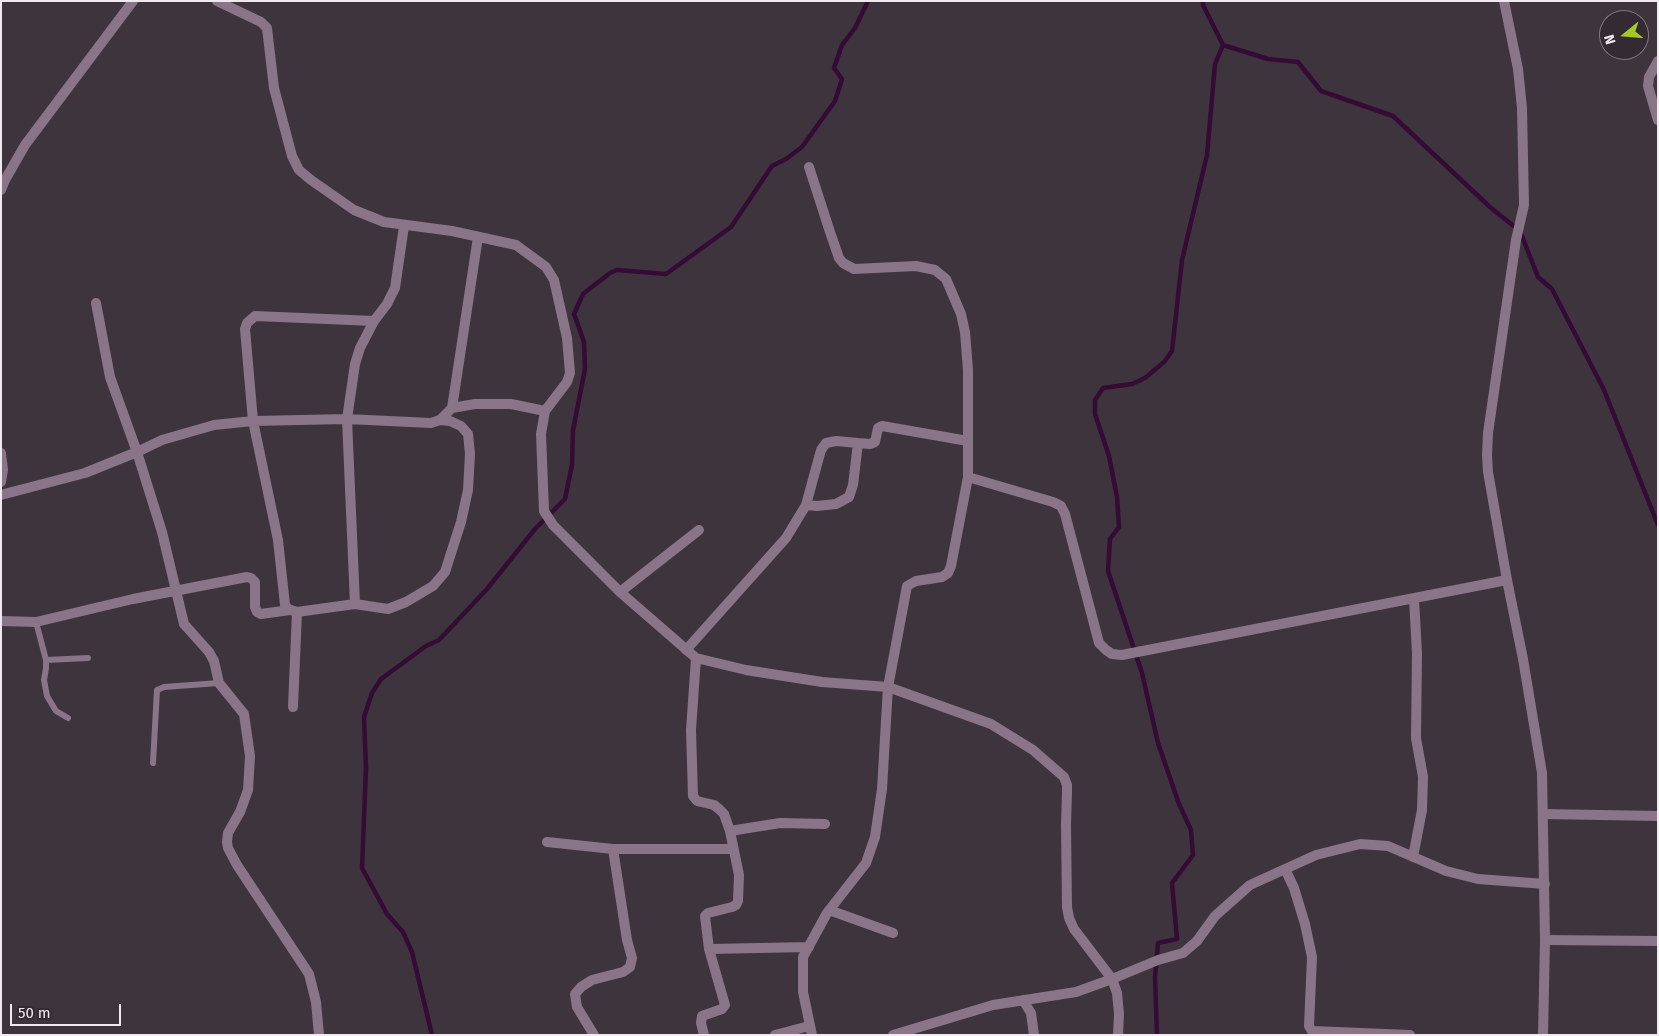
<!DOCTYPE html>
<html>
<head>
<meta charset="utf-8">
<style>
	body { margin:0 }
	#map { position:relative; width:1659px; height:1036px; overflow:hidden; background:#3e343d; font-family:"Fira Sans",sans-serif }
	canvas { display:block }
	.frame { position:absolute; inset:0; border:2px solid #f0eaf0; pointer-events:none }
	.north { position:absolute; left:1599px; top:10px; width:50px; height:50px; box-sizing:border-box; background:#332a33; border:1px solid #7f777f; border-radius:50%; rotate:253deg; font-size:14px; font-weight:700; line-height:20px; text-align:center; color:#f0eaf0 }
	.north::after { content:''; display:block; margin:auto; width:18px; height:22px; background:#a2c929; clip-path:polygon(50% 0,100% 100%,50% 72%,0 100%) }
	.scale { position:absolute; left:10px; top:1004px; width:111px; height:22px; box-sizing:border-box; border:2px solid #f0eaf0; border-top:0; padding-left:6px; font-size:15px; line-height:18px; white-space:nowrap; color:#f0eaf0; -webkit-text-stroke:4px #332a33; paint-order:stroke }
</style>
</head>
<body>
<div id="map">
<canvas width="1659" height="1036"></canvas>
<div class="frame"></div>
<div class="north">N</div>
<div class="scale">50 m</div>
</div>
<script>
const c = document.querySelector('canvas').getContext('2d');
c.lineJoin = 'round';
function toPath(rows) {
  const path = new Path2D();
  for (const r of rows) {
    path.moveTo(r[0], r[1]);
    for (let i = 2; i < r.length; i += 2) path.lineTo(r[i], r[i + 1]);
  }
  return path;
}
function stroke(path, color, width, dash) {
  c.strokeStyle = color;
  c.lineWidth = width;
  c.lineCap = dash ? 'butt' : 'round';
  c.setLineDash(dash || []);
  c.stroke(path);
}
stroke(toPath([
	[1203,1,1203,5,1223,45,1268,59,1298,62,1321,91,1393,116,1491,208,1520,231,1538,277,1552,289,1604,390,1658,525],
	[432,1035,412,952,403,932,387,914,362,868,366,768,364,717,372,693,381,679,426,646,439,640,487,589,535,529,565,499,572,465,573,430,585,369,584,342,574,314,583,294,610,273,617,270,666,274,731,227,772,166,786,159,802,147,835,101,842,79,834,68,842,45,855,28,868,1],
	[1157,1035,1155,977,1158,943,1177,939,1172,883,1193,855,1191,830,1179,804,1158,743,1142,673,1108,571,1110,539,1119,527,1117,497,1109,456,1095,414,1095,400,1103,388,1132,384,1145,378,1164,362,1172,351,1182,260,1207,155,1215,64,1223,45]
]), '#340b35', 4.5);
stroke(toPath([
	[36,622,46,660,46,668,44,680,47,696,56,711,68,718],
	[46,660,88,658],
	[153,763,157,690,164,687,219,683]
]), '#897488', 6);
stroke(toPath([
	[217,1,261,22,267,28,274,88,292,156,299,170,311,180,354,210,384,222,452,231,516,245,546,267,554,280,567,338,570,373,567,382,545,411],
	[1658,61,1649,77,1648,86,1658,120],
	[809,167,830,232,839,258,843,263,854,269,916,266,935,270,946,279,961,314,965,332,968,370,968,477,951,566,948,573,942,577,916,581,907,586,888,687,882,789,875,837,866,863,827,913,803,957,803,992,812,1035],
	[1,190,5,180,25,145,133,1],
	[96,303,110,377,137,452,162,532,184,624,209,652,214,661,219,683,244,714,250,756,248,790,240,812,228,833,227,842,228,848,237,865,309,974,316,1002,319,1035],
	[374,321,255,316,247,323,245,329,253,421,278,540,285,605,288,609,297,612,355,604,388,609,406,602,433,586,445,572,461,522,468,490,470,454,468,434,461,426,450,421,440,420],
	[452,408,478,237],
	[1,453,3,470,1,482],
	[968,477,1053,502,1061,506,1065,514,1099,643,1106,650,1112,654,1122,655,1507,580],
	[1,495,85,473,137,452,162,440,214,425,253,421,347,419,431,423,440,420,452,408,475,404,511,404,545,411,541,434,544,511,553,525,620,592,696,658,746,670,822,682,888,687,991,724,1033,750,1064,777,1067,785,1067,793,1066,824,1067,907,1069,918,1074,929,1112,979,1117,993,1119,1014,1118,1035],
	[806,505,821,450,826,443,836,441,858,443],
	[620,592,699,530],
	[355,604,347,419,355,364,360,348,374,321,387,304,395,288,404,226],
	[1,621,36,622,133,599,247,577,251,578,255,582,255,607,257,612,261,614,290,610],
	[686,650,786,538,806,505,817,506,836,504,849,497,853,485,858,443,870,444,875,442,878,428,882,426,968,441],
	[696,658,691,730,693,796,697,801,714,805,719,809,724,814,730,831,780,823,825,824],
	[293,707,297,612],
	[1543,814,1658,816],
	[547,842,613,849,733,849],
	[1413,857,1422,810,1423,777,1416,738,1417,653,1414,599],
	[1285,869,1294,888,1305,924,1312,957,1309,1026,1312,1031,1410,1035],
	[829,910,893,933],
	[1545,940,1658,941],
	[709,949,809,947],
	[1023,1000,1031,1013,1034,1035],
	[594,1035,577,1007,575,994,581,987,592,980,623,972,630,967,632,958,627,940,613,849],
	[704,1035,701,1023,702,1016,722,1009,725,1005,709,949,705,916,708,913,732,907,736,905,738,901,739,875,730,831],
	[775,1035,809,1026],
	[893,1035,993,1005,1076,992,1112,979,1158,960,1183,953,1197,941,1215,916,1250,885,1316,855,1360,844,1388,846,1446,871,1478,879,1545,884]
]), '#897488', 10);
stroke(toPath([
	[1504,1,1518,69,1522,108,1524,205,1516,240,1488,433,1487,455,1488,472,1507,580,1523,659,1542,773,1545,940,1543,1035]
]), '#897488', 10);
</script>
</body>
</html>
